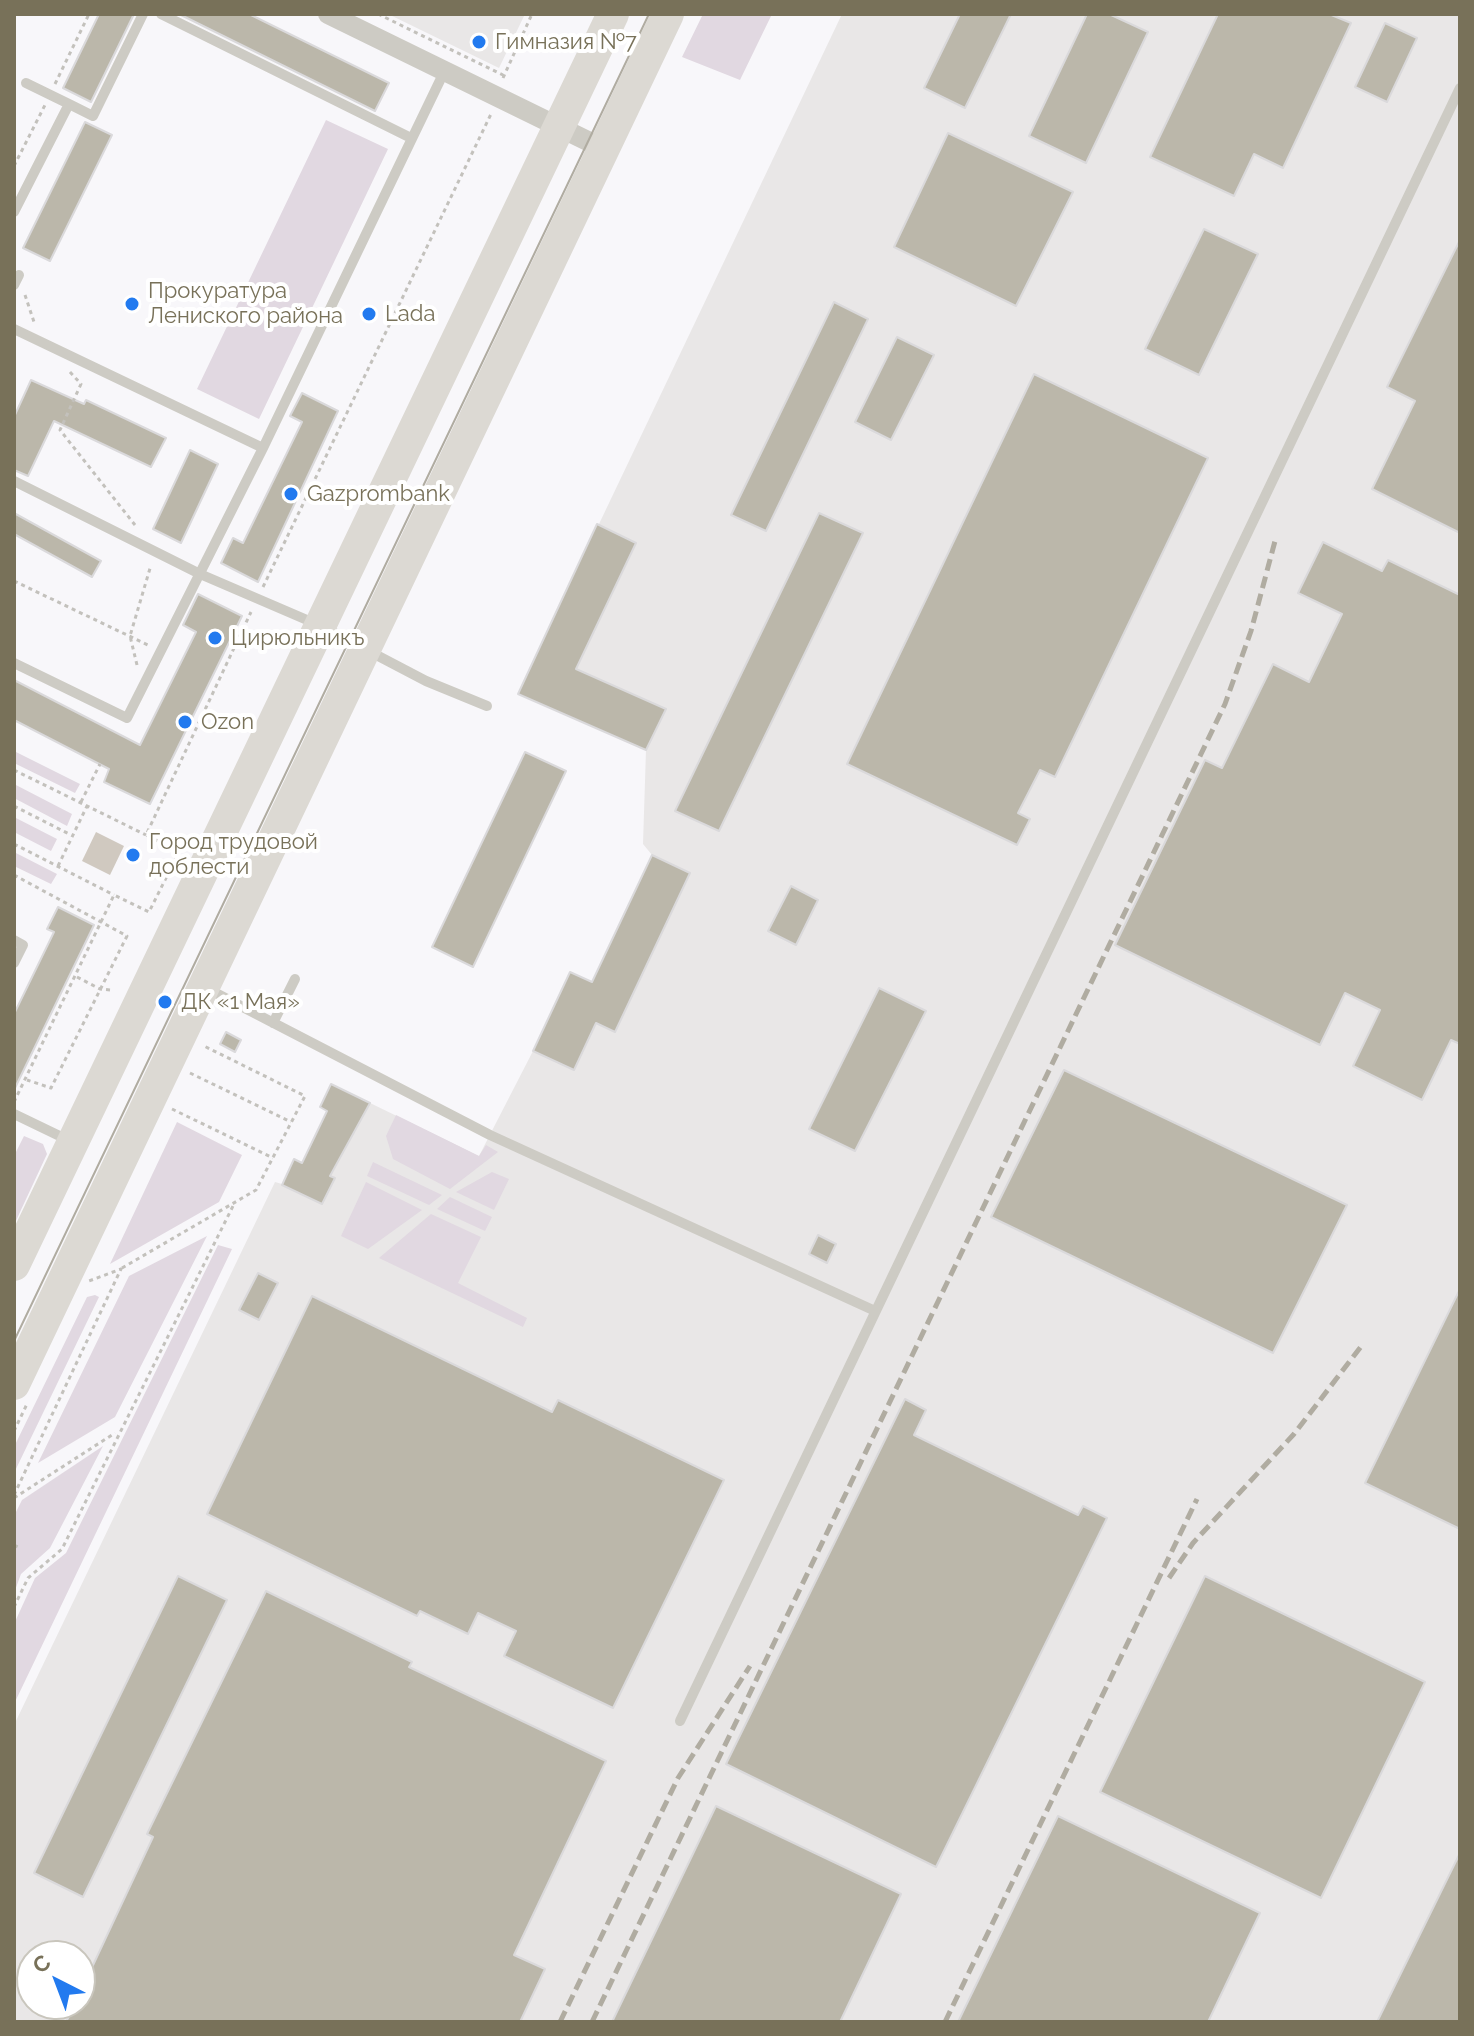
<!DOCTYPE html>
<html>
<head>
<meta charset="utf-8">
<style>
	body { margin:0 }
	#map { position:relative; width:1474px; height:2036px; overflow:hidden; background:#f8f7fa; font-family:Raleway,sans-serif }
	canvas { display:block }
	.frame { position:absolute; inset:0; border:16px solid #787159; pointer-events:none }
	.north { position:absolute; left:16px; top:1940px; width:80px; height:80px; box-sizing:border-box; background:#fff; border:2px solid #c9c6bd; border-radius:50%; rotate:318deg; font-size:22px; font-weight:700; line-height:32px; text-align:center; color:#787159 }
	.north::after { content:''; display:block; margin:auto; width:28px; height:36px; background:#227aef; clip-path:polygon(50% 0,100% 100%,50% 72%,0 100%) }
</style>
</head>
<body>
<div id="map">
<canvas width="1474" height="2036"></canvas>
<div class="frame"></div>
<div class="north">С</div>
</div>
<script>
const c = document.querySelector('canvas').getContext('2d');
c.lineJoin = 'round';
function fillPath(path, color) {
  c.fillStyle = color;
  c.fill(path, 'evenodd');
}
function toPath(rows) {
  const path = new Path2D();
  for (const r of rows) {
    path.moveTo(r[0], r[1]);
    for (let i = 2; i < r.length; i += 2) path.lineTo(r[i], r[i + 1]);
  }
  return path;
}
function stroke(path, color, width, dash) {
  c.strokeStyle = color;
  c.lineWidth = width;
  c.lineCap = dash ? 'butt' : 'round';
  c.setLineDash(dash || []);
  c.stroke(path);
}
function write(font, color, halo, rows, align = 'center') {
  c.font = font + ' Raleway,sans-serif';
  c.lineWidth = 8;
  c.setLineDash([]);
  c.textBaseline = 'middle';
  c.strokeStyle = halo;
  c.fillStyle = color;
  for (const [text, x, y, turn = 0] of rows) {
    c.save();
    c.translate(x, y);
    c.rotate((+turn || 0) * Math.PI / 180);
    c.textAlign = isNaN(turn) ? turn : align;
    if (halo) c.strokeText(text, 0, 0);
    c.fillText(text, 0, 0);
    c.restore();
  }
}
fillPath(toPath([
	[388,14,525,14,499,68],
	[842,14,1460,14,1460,2022,14,2022,14,1725,275,1182,282,1184,294,1159,302,1163,327,1111,320,1107,331,1084,479,1156,533,1051,573,1070,596,1023,615,1032,690,873,652,855,643,844,646,750,518,694],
	[32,1956,80,1956,80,2004,32,2004]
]), '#e9e7e7');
fillPath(toPath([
	[703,14,772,14,740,80,682,57],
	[326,120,388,149,259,419,197,389],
	[14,751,80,784,75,793,14,763],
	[14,784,72,814,67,826,14,798],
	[14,817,57,839,51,851,14,832],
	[14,852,57,874,51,884,14,866],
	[396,1115,479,1156,486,1145,498,1152,450,1189,393,1159,386,1136],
	[177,1122,242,1155,219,1202,110,1264],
	[24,1136,43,1144,47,1154,14,1225,14,1156],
	[373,1162,442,1195,429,1205,367,1176],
	[492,1172,509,1179,494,1210,456,1192],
	[366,1182,422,1210,368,1249,341,1236],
	[450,1197,492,1217,485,1231,437,1209],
	[431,1214,481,1237,458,1283,527,1318,523,1327,379,1258],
	[207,1236,115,1417,38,1463,129,1276],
	[218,1245,232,1249,14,1704,14,1624,35,1578,66,1553],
	[95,1295,99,1297,14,1473,14,1447,87,1297],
	[103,1446,50,1548,21,1574,14,1593,14,1516,22,1500]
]), '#e1d8e1');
fillPath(toPath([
	[96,832,124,846,110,875,82,861]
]), '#d0c9c0');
const building = toPath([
	[99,14,134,14,91,102,63,88,99,14],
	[179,14,249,14,389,83,375,111,179,14],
	[960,14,1011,14,965,108,924,88,960,14],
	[1087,14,1109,14,1148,32,1086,163,1029,136,1087,14],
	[1218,14,1329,14,1351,23,1283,168,1254,154,1234,196,1150,157,1218,14],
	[1385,23,1417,38,1387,102,1355,87,1385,23],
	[85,122,112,135,50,261,23,248,85,122],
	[948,133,1073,192,1016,306,894,247,948,133],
	[1204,229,1258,254,1199,375,1145,349,1204,229],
	[1460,240,1460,533,1372,489,1415,401,1387,387,1460,240],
	[834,302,868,319,766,531,731,515,834,302],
	[897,337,934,355,891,440,855,422,897,337],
	[1034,374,1208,458,1055,777,1040,770,1018,813,1030,819,1017,845,847,764,1034,374],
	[31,380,84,404,86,400,166,438,151,467,54,421,28,476,14,470,14,417,31,380],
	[302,393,338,411,258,582,221,563,233,538,243,543,302,422,290,416,302,393],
	[190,450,218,464,181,543,153,529,190,450],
	[14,513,101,561,92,577,14,534,14,513],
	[819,513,863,533,719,831,675,811,819,513],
	[597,524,636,543,576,669,666,709,646,750,518,694,597,524],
	[1323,542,1382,571,1388,560,1460,595,1460,1044,1451,1040,1422,1100,1353,1066,1380,1010,1345,993,1320,1045,1115,945,1205,760,1222,768,1273,664,1309,682,1342,614,1298,593,1323,542],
	[198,594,242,616,150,804,104,782,109,769,14,720,14,680,140,745,196,632,183,625,198,594],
	[525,752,566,771,473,967,432,947,525,752],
	[652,855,690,873,615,1032,596,1023,574,1070,533,1051,570,972,592,982,652,855],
	[791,886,818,900,796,945,768,931,791,886],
	[58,907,94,925,14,1090,14,1014,54,932,47,929,58,907],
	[879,988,926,1011,855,1151,809,1129,879,988],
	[226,1032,241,1040,235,1052,220,1044,226,1032],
	[1064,1070,1347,1205,1273,1353,991,1217,1064,1070],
	[331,1084,370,1103,330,1176,335,1178,322,1204,282,1185,294,1159,302,1163,327,1111,320,1107,331,1084],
	[818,1235,836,1244,827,1263,809,1254,818,1235],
	[258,1273,278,1283,259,1320,239,1310,258,1273],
	[1460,1289,1460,1529,1365,1483,1460,1289],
	[312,1296,552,1412,558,1400,724,1480,613,1708,504,1656,516,1631,478,1613,468,1634,420,1611,417,1616,207,1514,312,1296],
	[905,1399,926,1410,914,1435,1078,1515,1083,1506,1107,1518,936,1867,726,1764,905,1399],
	[178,1576,227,1600,83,1897,34,1873,178,1576],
	[1205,1576,1425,1682,1321,1898,1100,1792,1205,1576],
	[266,1591,412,1662,409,1667,606,1761,514,1955,545,1969,520,2022,66,2022,75,2004,80,2004,80,1993,153,1837,147,1834,266,1591],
	[716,1806,901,1894,840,2022,612,2022,716,1806],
	[1058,1816,1260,1913,1208,2022,958,2022,1058,1816],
	[1460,1853,1460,2022,1377,2022,1460,1853]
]);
fillPath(building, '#bbb7aa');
stroke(building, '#dad9db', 2);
stroke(toPath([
	[378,14,503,75],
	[503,78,532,14],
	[55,84,89,14],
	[14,166,45,105],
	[25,295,34,322],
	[70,372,81,384,60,430,135,525],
	[14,581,150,646],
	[263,587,491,114],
	[137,665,130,636,151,565],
	[14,770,146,835],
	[81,802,100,764],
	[14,806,71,835],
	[14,844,114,895],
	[58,866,87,806],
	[14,875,127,936,51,1088,27,1080],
	[77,977,100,989,111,990],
	[190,1073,291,1122],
	[14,1102,114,895,149,912,179,852,146,835,251,612],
	[172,1109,273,1158],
	[122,1268,256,1190,305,1096,202,1045],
	[14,1431,27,1404],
	[14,1495,121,1269,89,1281],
	[14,1498,115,1433],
	[14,1545,20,1548],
	[14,1607,28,1578,62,1549,233,1206]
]), '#c3c1bc', 3, [4, 4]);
stroke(toPath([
	[161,14,411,138],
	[69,104,93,116,143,14],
	[14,212,69,104,26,83],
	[14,285,19,275],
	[14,329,263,448],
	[14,481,200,574,321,626,426,681,487,706],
	[14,663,127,718,263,448,445,70],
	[14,940,23,945,14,963],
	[206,988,490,1135,873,1310],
	[273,1023,295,979],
	[14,1114,70,1141],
	[680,1721,1460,88]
]), '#cdcbc4', 10);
stroke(toPath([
	[328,14,604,149]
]), '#cdcbc4', 20);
stroke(toPath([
	[14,1265,613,14],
	[14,1384,668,14]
]), '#dcd9d3', 32);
stroke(toPath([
	[14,1341,649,14]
]), '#b0aca1', 2);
stroke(toPath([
	[1169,1578,1193,1543,1294,1434,1363,1344],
	[560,2022,678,1778,750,1666],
	[592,2022,1225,704,1251,631,1275,541],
	[945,2022,1197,1499]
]), '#b0aca1', 5, [12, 6]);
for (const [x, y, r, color] of [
	[479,42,8,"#227aef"],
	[132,304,8,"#227aef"],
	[369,314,8,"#227aef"],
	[291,494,8,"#227aef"],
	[215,638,8,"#227aef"],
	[185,722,8,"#227aef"],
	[133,855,8,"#227aef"],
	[165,1002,8,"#227aef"]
]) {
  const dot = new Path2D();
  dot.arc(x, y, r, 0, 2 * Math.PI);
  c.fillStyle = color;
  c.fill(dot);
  stroke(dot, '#fff', 3);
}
write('22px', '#787159', '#fff', [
	["Гимназия №7",495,42],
	["Прокуратура",148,291],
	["Лениского района",148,316],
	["Lada",385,314],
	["Gazprombank",307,494],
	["Цирюльникъ",231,638],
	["Ozon",201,722],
	["Город трудовой",149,842],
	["доблести",149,867],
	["ДК «1 Мая»",181,1002]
], 'left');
</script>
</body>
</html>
